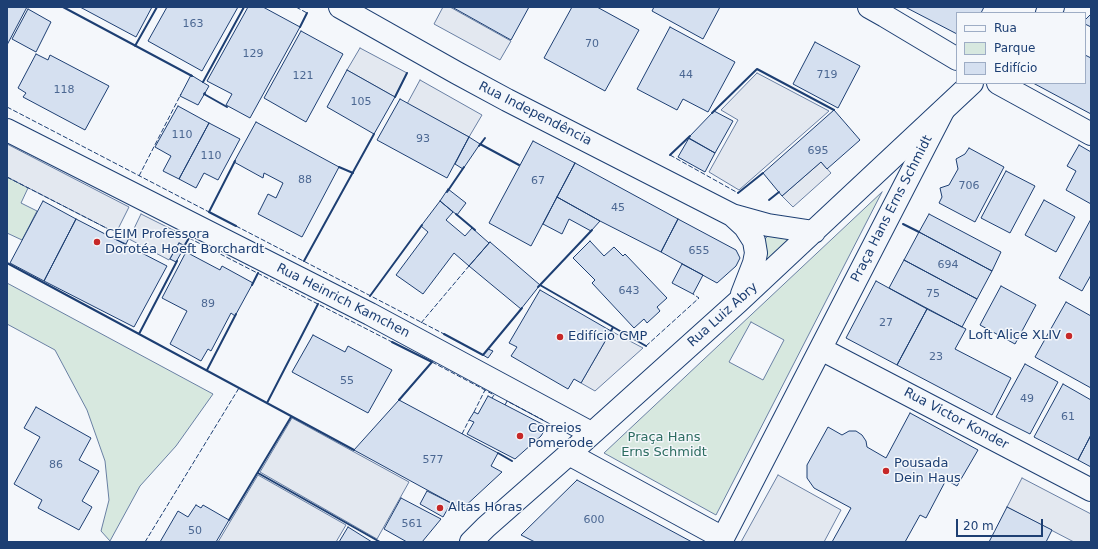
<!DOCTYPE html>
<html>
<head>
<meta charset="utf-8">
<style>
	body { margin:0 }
	#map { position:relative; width:1098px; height:549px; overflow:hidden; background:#f4f7fb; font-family:"DejaVu Sans",sans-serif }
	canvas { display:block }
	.frame { position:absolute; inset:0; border:8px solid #1d3f73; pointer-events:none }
	.legend { position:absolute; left:956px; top:12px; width:130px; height:72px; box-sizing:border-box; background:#f4f7fb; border:1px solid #9eadc5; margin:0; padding:5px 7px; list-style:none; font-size:12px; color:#1d3f73 }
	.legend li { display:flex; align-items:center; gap:8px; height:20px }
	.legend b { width:20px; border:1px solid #9eadc5 }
	.scale { position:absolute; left:956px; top:519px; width:87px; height:18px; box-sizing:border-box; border:2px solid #1d3f73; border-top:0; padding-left:5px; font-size:12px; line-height:14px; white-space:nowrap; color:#1d3f73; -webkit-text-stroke:3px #f4f7fb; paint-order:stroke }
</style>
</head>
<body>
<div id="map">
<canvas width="1098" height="549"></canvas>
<div class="frame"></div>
<ul class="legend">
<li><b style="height:5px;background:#f4f7fb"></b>Rua</li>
<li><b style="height:11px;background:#d7e8df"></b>Parque</li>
<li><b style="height:11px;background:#d5e0f0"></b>Edifício</li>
</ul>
<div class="scale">20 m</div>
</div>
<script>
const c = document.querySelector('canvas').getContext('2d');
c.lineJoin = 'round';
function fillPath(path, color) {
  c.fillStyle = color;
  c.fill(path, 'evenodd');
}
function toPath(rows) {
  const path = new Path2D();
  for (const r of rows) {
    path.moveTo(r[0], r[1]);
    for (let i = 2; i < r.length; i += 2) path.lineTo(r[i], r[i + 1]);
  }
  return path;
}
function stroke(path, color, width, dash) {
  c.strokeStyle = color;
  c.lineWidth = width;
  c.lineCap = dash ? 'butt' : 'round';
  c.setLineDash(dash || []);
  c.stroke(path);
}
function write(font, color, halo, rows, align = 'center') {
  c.font = font + ' "DejaVu Sans",sans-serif';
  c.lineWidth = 3;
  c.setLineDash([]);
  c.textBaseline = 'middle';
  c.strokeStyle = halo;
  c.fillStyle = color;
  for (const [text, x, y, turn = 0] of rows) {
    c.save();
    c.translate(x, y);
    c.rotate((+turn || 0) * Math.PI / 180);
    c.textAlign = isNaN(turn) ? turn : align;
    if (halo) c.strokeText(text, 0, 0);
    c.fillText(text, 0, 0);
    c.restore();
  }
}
const green = toPath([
	[7,177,28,188,21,203,37,211,22,240,7,233,7,177],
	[882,192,716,515,604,453,882,192],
	[751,322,784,340,763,380,729,362,751,322],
	[771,233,793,236,768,268,763,263,761,243,771,233],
	[7,283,213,394,176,446,140,486,110,541,101,531,109,500,105,461,87,410,55,350,7,324,7,283]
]);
fillPath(green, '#d7e8df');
stroke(green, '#687fa3', 1);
const parking = toPath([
	[443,7,450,7,511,41,500,60,434,24,443,7],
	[360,48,407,73,395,97,347,70,360,48],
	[757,73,829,111,739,190,709,172,738,120,721,110,757,73],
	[420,80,482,115,469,137,407,104,420,80],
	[7,144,129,207,116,233,7,177,7,144],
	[821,162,831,173,793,207,782,196,821,162],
	[141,214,189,238,185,246,179,243,169,260,129,239,141,214],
	[611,331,643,348,595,391,581,383,611,331],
	[292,418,409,482,377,539,260,472,292,418],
	[258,475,346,525,336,542,218,542,258,475],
	[778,475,841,510,824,542,741,542,778,475],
	[1022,478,1091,514,1091,542,1074,542,1007,507,1022,478]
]);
fillPath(parking, '#e3e8f0');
stroke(parking, '#687fa3', 1);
const building = toPath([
	[7,7,27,7,7,45,7,7],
	[80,7,152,7,136,37,80,7],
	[167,7,238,7,202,71,148,41,167,7],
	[248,7,263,7,300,27,250,118,226,105,232,94,207,81,248,7],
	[452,7,529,7,511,40,452,7],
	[572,7,597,7,639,30,605,91,544,58,572,7],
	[654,7,720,7,703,39,652,11,654,7],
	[905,7,984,7,981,13,957,13,957,34,905,7],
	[28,9,51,22,36,52,12,39,28,9],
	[1091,14,1091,27,1085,24,1085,20,1091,14],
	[670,27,735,62,708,112,683,99,677,110,637,89,670,27],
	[301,31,343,54,306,122,264,98,301,31],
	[815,42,860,66,838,108,793,84,815,42],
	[36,54,48,60,50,55,109,86,85,130,23,97,26,93,18,88,36,54],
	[1085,55,1091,58,1091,114,1033,83,1085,83,1085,55],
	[347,70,395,97,374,134,327,107,347,70],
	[191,75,209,86,198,105,180,96,191,75],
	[400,99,469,137,447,178,377,140,400,99],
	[178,106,209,123,179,179,163,171,171,156,155,147,178,106],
	[834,110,860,140,827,169,821,162,782,196,763,173,834,110],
	[714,111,733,121,715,153,688,138,714,111],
	[256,122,339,167,302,237,258,214,268,194,276,198,283,183,264,173,263,178,234,162,256,122],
	[209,123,240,139,218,180,204,173,196,188,179,179,209,123],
	[469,137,480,144,463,169,455,164,469,137],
	[689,138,715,153,705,172,678,157,689,138],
	[533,141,575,163,531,246,489,223,533,141],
	[1079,145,1091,152,1091,204,1066,190,1076,171,1067,166,1079,145],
	[969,148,1004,167,975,222,939,203,942,197,940,188,949,185,958,169,956,159,965,154,969,148],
	[575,163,678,219,661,252,600,221,557,197,575,163],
	[1006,171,1035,186,1010,233,981,218,1006,171],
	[448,189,466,203,457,215,440,201,448,189],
	[557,197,600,221,591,231,569,219,562,234,543,224,557,197],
	[1044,200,1075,217,1056,252,1025,235,1044,200],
	[43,201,76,219,44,281,10,263,43,201],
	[440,201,453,212,446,220,465,236,472,228,489,243,469,266,454,253,423,294,396,275,428,232,421,226,440,201],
	[929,214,1001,252,992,271,919,232,929,214],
	[76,219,167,266,134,327,44,281,76,219],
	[678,219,736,250,740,258,736,266,717,283,661,252,678,219],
	[1091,219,1091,275,1082,291,1059,278,1091,219],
	[117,229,130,236,126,244,113,238,117,229],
	[919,232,992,271,977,299,904,260,919,232],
	[590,241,604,256,614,247,623,256,625,254,667,298,657,307,660,311,647,323,644,319,634,328,592,283,595,280,573,258,590,241],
	[490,242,540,285,521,309,469,266,490,242],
	[179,243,185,246,176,262,170,259,179,243],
	[186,252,220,270,222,266,253,283,235,316,231,313,211,351,208,349,201,361,170,344,187,311,162,298,186,252],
	[904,260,977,299,962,327,889,288,904,260],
	[682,264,703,275,693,294,672,283,682,264],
	[876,281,927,309,897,365,846,338,876,281],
	[1001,286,1036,305,1015,344,980,325,1001,286],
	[540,290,611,331,581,383,574,379,568,389,511,356,517,347,509,343,540,290],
	[1066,302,1091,316,1091,388,1035,357,1066,302],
	[927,309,966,329,955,349,1011,378,992,415,897,365,927,309],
	[313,335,345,352,348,346,392,370,368,413,292,372,313,335],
	[488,349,493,351,488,358,483,355,488,349],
	[1025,364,1058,382,1030,434,996,417,1025,364],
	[1063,384,1091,400,1091,435,1078,460,1034,437,1063,384],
	[488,396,544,425,544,431,541,436,515,459,467,434,474,422,469,420,474,412,478,414,488,396],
	[399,400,498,453,491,466,502,472,462,509,354,450,399,400],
	[36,407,91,438,79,460,99,471,82,501,92,507,79,530,38,508,42,500,14,484,40,437,24,428,36,407],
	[910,413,978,450,957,486,946,480,926,518,920,515,905,542,832,542,851,508,814,488,807,478,807,465,828,427,842,435,849,431,856,431,862,435,866,441,867,447,886,458,910,413],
	[1091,435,1091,467,1078,460,1091,435],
	[577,480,692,542,535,542,521,535,577,480],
	[427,491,451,503,443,517,420,504,427,491],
	[401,498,441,519,422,542,407,542,384,529,401,498],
	[196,505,201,508,203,505,229,520,216,542,160,542,178,511,188,517,196,505],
	[1007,507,1052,530,1046,542,989,542,1007,507],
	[348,527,372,542,339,542,348,527]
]);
fillPath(building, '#d5e0f0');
stroke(building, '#1d3f73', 1);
const street = toPath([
	[869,7,885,16,957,59],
	[998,83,1091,134],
	[7,130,370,314,591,433],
	[821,349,1091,490],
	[569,454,723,538,943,111]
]);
const secondary = toPath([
	[340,7,457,73,507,100,732,215,768,225,814,232],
	[1047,13,1053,7],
	[732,215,745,227,754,241,756,253,754,263,742,294],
	[471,542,486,527,569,454,738,302,972,83]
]);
stroke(street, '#1d3f73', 24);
stroke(secondary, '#1d3f73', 24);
stroke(street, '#f4f7fb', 22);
stroke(secondary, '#f4f7fb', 22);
stroke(toPath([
	[296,7,307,13],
	[7,107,209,212],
	[670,155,738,193],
	[139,176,181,94],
	[7,177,116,233,115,234],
	[236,226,444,334],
	[189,238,392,342],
	[421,323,469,266],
	[646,346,699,298,693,294],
	[432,362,485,390],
	[505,405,507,401,543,420],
	[474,412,485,390,494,395,492,398],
	[462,434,469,420],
	[145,542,239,388]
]), '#1d3f73', 1, [5, 2]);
stroke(toPath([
	[63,7,192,76],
	[300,27,307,13],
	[135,46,157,7],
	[203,82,244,7],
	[205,93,204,94,227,107],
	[395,97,407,73],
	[712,113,757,69,834,110],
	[480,144,519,165],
	[479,146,485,138],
	[670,155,690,136],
	[235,161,209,212,236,226],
	[339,167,353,173],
	[447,192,464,167],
	[738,193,763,173],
	[769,200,779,192],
	[456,214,475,230],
	[903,224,919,232],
	[183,248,189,238],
	[304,261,374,134],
	[7,263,139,334,177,261],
	[252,285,258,273],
	[540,285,592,230],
	[538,287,540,285,613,327,611,331],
	[370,296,422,225],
	[613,327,646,346],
	[139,334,354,450],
	[444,334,483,355,522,308],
	[392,342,432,362,399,400],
	[207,370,236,314],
	[267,403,318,304],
	[498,453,512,461],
	[258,473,380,542],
	[229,520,291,417]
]), '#1d3f73', 2);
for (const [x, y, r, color] of [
	[97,242,4,"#c62828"],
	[1069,336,4,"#c62828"],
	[560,337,4,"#c62828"],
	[520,436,4,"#c62828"],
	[886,471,4,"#c62828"],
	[440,508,4,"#c62828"]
]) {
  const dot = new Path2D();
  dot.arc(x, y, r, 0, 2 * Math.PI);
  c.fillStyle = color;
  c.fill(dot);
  stroke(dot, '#f4f7fb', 1.5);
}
write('11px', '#4b6792', null, [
	["163",193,24],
	["70",592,44],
	["129",253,54],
	["44",686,75],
	["719",827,75],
	["121",303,76],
	["118",64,90],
	["105",361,102],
	["110",182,135],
	["93",423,139],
	["695",818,151],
	["110",211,156],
	["88",305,180],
	["67",538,181],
	["706",969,186],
	["45",618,208],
	["655",699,251],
	["694",948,265],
	["643",629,291],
	["75",933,294],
	["89",208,304],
	["27",886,323],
	["23",936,357],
	["55",347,381],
	["49",1027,399],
	["61",1068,417],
	["577",433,460],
	["86",56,465],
	["600",594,520],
	["561",412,524],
	["50",195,531]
]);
write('13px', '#1d3f73', '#f4f7fb', [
	["Rua Independência",535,114,27],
	["Praça Hans Erns Schmidt",892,209,-63],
	["Rua Heinrich Kamchen",343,301,27],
	["Rua Luiz Abry",723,315,-42],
	["Rua Victor Konder",956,419,28]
]);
write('13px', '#1d3f73', '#f4f7fb', [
	["CEIM Professora",105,235],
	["Dorotéa Hoeft Borchardt",105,250],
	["Loft Alice XLIV",1061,336,"right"],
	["Edifício CMP",568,337],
	["Correios",528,429],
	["Pomerode",528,444],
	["Pousada",894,464],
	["Dein Haus",894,479],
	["Altas Horas",448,508]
], 'left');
write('13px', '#2c6c60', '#f4f7fb', [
	["Praça Hans",664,438],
	["Erns Schmidt",664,453]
]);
</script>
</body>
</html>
